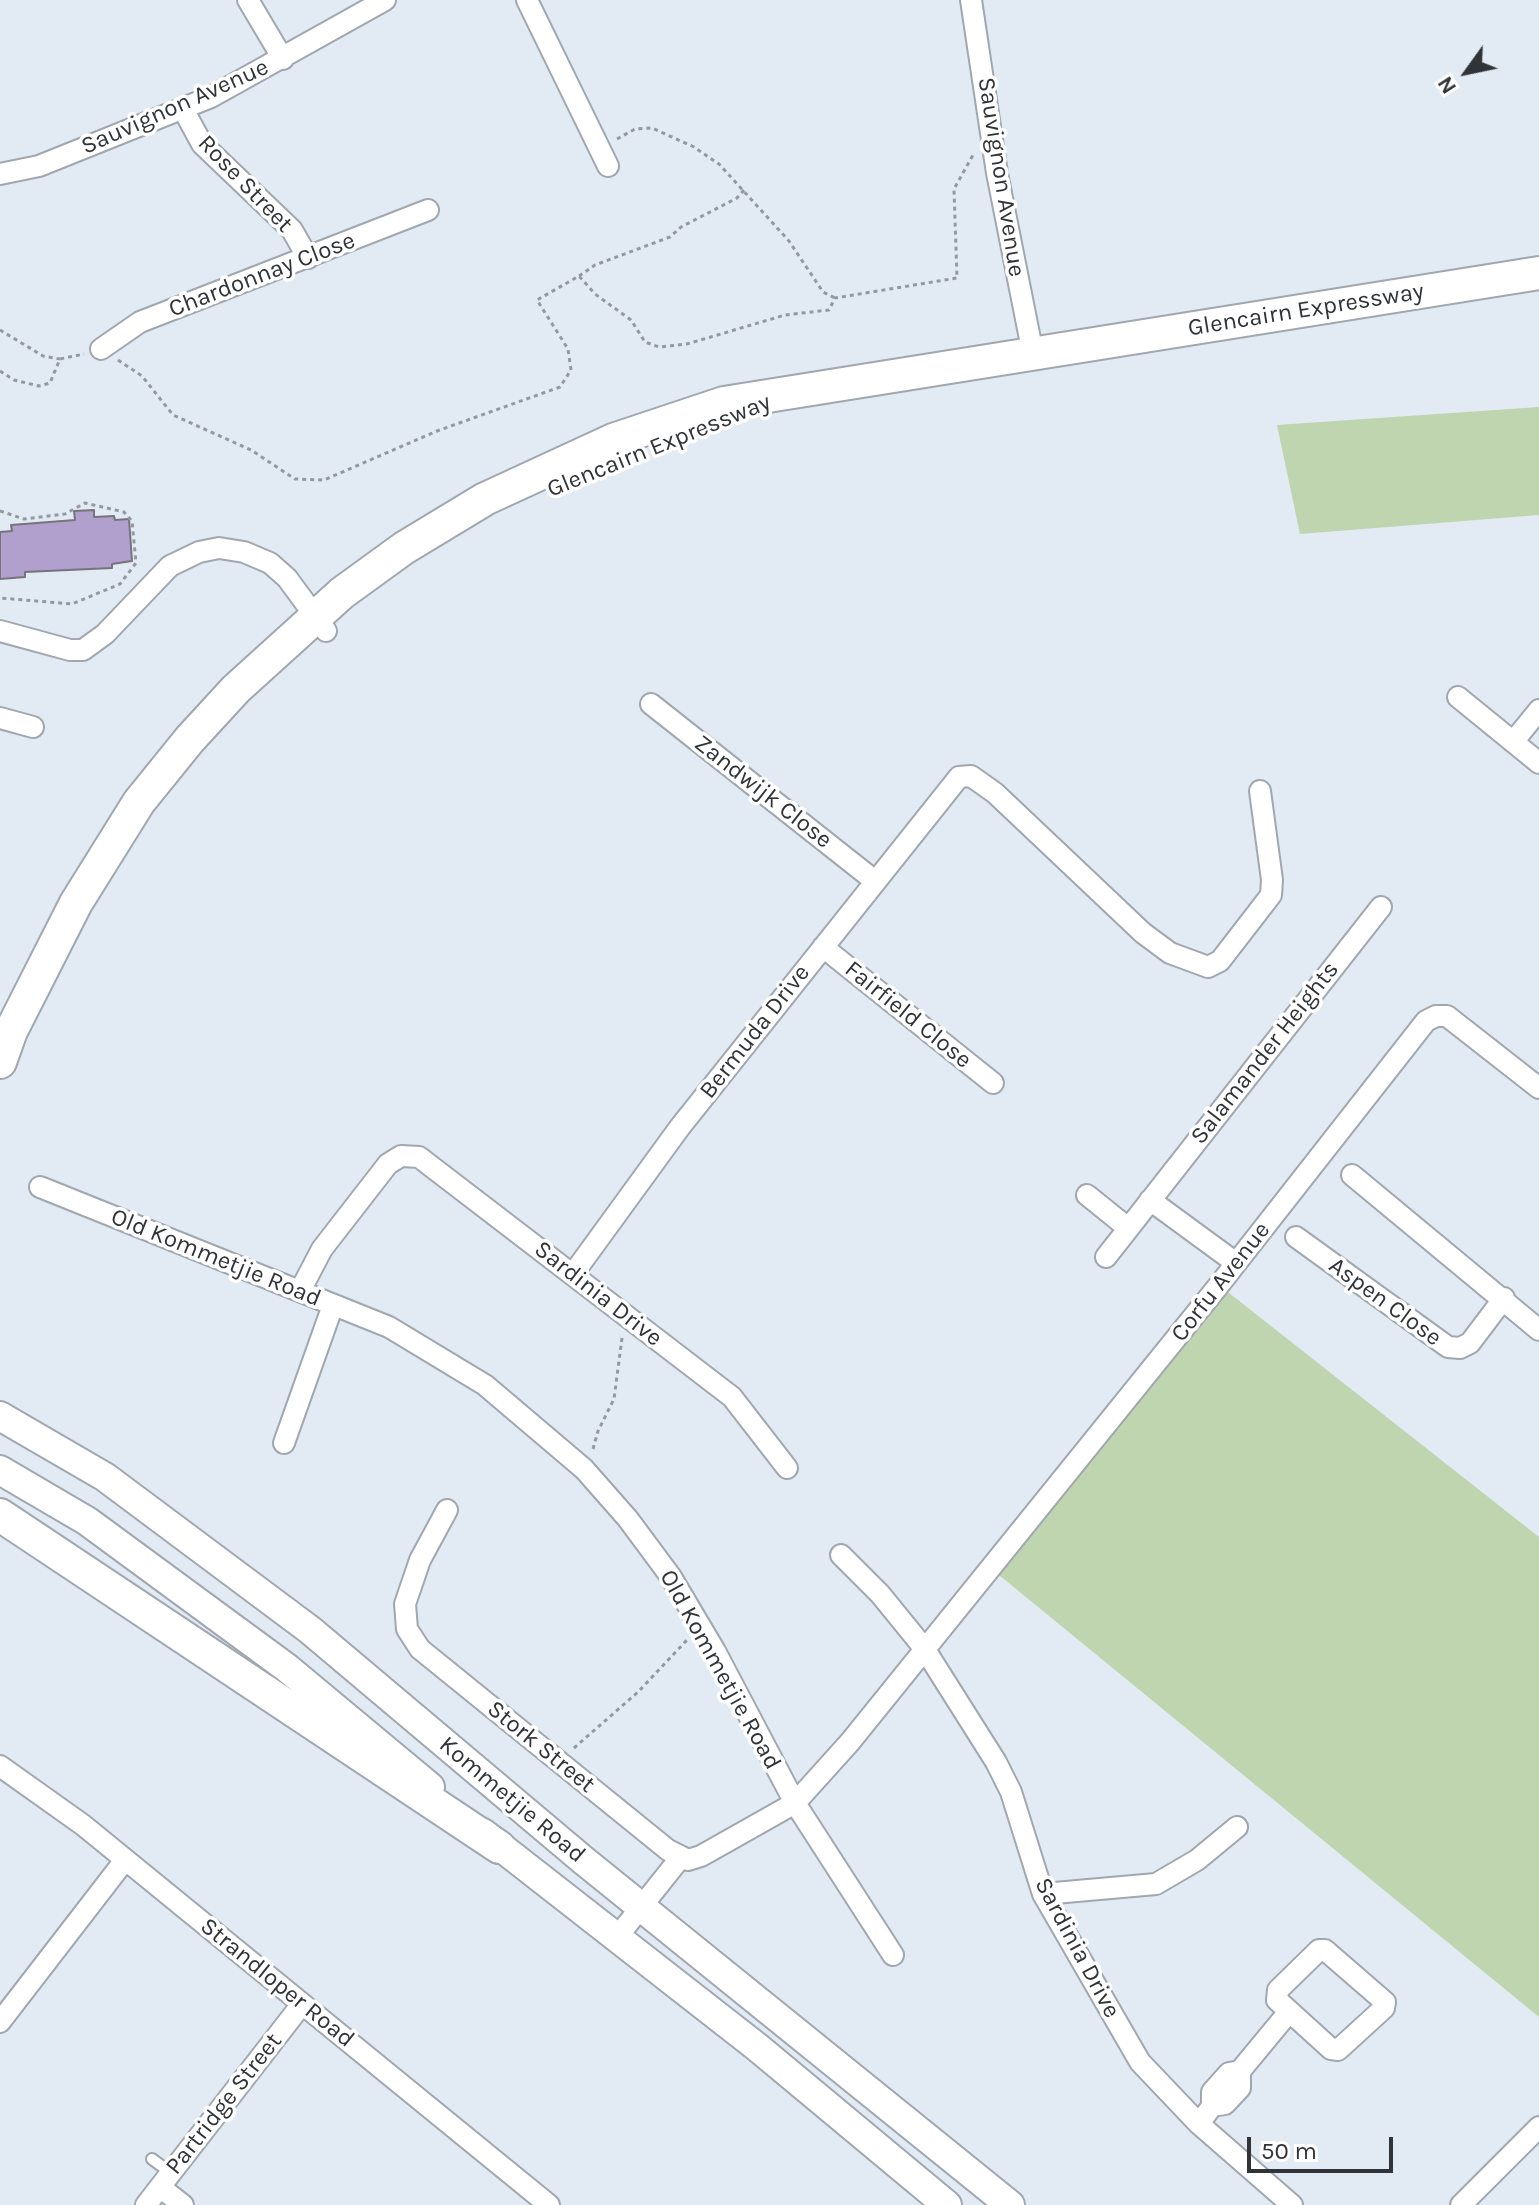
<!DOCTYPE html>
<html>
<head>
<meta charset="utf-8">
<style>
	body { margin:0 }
	#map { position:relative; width:1539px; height:2205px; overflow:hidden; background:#e2eaf3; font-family:Karla,sans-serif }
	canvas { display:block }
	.north { position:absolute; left:1427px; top:32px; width:80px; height:80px; -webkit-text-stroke:6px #fff; paint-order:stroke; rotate:237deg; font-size:22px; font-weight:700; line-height:32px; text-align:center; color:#303337 }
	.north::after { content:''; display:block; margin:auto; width:28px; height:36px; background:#303337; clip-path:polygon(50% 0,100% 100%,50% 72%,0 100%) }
	.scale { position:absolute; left:1247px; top:2137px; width:146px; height:36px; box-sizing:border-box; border:4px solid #303337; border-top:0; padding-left:10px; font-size:24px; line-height:28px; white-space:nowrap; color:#303337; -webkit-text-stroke:6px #fff; paint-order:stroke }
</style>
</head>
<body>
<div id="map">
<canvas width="1539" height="2205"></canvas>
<div class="north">N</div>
<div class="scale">50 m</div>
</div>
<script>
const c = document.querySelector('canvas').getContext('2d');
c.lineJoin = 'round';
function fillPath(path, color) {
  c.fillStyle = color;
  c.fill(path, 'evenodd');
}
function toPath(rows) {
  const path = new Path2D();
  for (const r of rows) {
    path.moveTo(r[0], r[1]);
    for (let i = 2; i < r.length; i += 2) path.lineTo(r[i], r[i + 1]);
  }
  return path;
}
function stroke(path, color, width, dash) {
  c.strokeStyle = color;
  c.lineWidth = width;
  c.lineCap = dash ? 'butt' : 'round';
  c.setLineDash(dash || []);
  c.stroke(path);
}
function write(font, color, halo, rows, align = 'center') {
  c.font = font + ' Karla,sans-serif';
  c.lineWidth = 7;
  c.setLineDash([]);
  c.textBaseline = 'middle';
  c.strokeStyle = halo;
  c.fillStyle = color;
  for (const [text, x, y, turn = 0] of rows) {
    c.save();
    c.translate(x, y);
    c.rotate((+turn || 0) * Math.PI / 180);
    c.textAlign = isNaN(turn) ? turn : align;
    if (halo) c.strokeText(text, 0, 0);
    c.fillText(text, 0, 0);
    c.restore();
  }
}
fillPath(toPath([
	[1539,407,1539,515,1300,534,1277,425],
	[1224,1289,1539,1537,1539,2017,999,1575]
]), '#bfd5af');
const building = toPath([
	[94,510,94,517,114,516,115,520,129,519,132,561,112,564,112,568,25,572,25,577,0,579,0,532,12,531,11,525,75,520,74,511,94,510]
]);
fillPath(building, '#b19fce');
stroke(building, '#77737d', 2);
const service = toPath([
	[152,2159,171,2173]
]);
const minor = toPath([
	[248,0,283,59],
	[527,0,608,166],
	[971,0,997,173,1033,354],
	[183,109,202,144,292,230,308,258],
	[0,174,39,166,211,97,385,0],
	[101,349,140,322,428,210],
	[0,631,70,650,83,650,105,634,170,566,199,552,219,548,244,552,270,563,287,578,326,631],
	[1458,697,1539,763],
	[651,704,875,881],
	[0,718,33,727],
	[1513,742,1539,710],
	[823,947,993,1083],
	[1352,1175,1539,1330],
	[40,1187,389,1327,485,1385,584,1469,628,1519,671,1577,715,1651,795,1803,893,1955],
	[1087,1195,1128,1228],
	[1150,1200,1236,1263],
	[1296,1237,1448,1347,1460,1348,1470,1343,1504,1298],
	[1106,1257,1381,907],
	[573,1274,680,1127,959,777,971,776,995,793,1143,933,1170,953,1208,967,1220,961,1271,895,1272,880,1260,791],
	[300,1291,322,1249,388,1164,401,1156,419,1157,732,1397,787,1468],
	[284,1443,333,1305],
	[447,1510,420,1560,405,1604,407,1629,420,1649,668,1850,688,1860,701,1856,795,1803,850,1742,1219,1285,1426,1021,1436,1016,1447,1016,1539,1088],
	[841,1555,880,1594,924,1648,996,1762,1011,1792,1043,1894,1140,2062,1199,2124,1292,2205],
	[0,1766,83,1825,549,2205],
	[1043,1894,1156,1884,1197,1860,1237,1827],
	[618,1936,681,1857],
	[1319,1950,1325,1950,1385,2002,1384,2008,1338,2050,1331,2049,1277,2000,1278,1990,1319,1950],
	[0,2022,125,1860],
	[1212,2106,1225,2104,1240,2088,1240,2071],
	[1199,2124,1212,2106,1212,2092,1229,2073,1240,2071,1288,2013],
	[160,2187,183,2205],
	[146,2205,302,2004],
	[1461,2205,1539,2127]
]);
const secondary = toPath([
	[0,1416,105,1477,310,1630,583,1860,1010,2205],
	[0,1470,87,1521,287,1668,430,1787],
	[483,1833,757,2047,947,2205]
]);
const primary = toPath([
	[0,1062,11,1031,76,903,139,802,190,739,236,689,342,593,404,548,485,499,613,440,724,403,1539,273],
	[0,1515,499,1847]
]);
stroke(service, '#a0a7b0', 14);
stroke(minor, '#a0a7b0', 24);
stroke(secondary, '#a0a7b0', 32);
stroke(primary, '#a0a7b0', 36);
stroke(toPath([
	[617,139,635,129,652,128,694,147,719,164,789,241,823,292,835,298],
	[579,276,595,265,670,237,681,227,737,198,744,190],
	[0,330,43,356,60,359],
	[118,360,142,376,173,415,251,450,295,479,324,480,437,431,560,387,571,370,568,349,537,300,579,276,595,294,631,320,645,342,659,347,687,344,785,315,829,310,835,298,957,278,954,189,973,155],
	[0,371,14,380,39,386,50,383,60,359,84,354],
	[0,511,24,519,65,514,85,503,124,512,132,521,136,563,120,584,72,604,0,598],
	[593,1449,598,1431,614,1399,622,1338],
	[574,1748,638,1692,687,1640]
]), '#9399a0', 3, [4, 4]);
stroke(service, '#fff', 10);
stroke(minor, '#fff', 20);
stroke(secondary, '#fff', 28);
stroke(primary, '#fff', 32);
write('24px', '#303337', '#fff', [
	["Sauvignon Avenue",175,107,-24],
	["Sauvignon Avenue",1001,177,81],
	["Rose Street",245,184,46],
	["Chardonnay Close",262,275,-21],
	["Glencairn Expressway",1306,310,-9],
	["Glencairn Expressway",659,446,-22],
	["Zandwijk Close",763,792,38],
	["Fairfield Close",908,1015,39],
	["Bermuda Drive",755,1032,-52],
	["Salamander Heights",1265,1053,-52],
	["Old Kommetjie Road",216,1258,22],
	["Corfu Avenue",1221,1282,-52],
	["Sardinia Drive",598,1294,38],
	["Aspen Close",1385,1302,36],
	["Old Kommetjie Road",720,1670,61],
	["Stork Street",541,1747,39],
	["Kommetjie Road",512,1800,40],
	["Sardinia Drive",1077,1948,62],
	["Strandloper Road",277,1983,39],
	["Partridge Street",224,2104,-52]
]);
</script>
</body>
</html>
